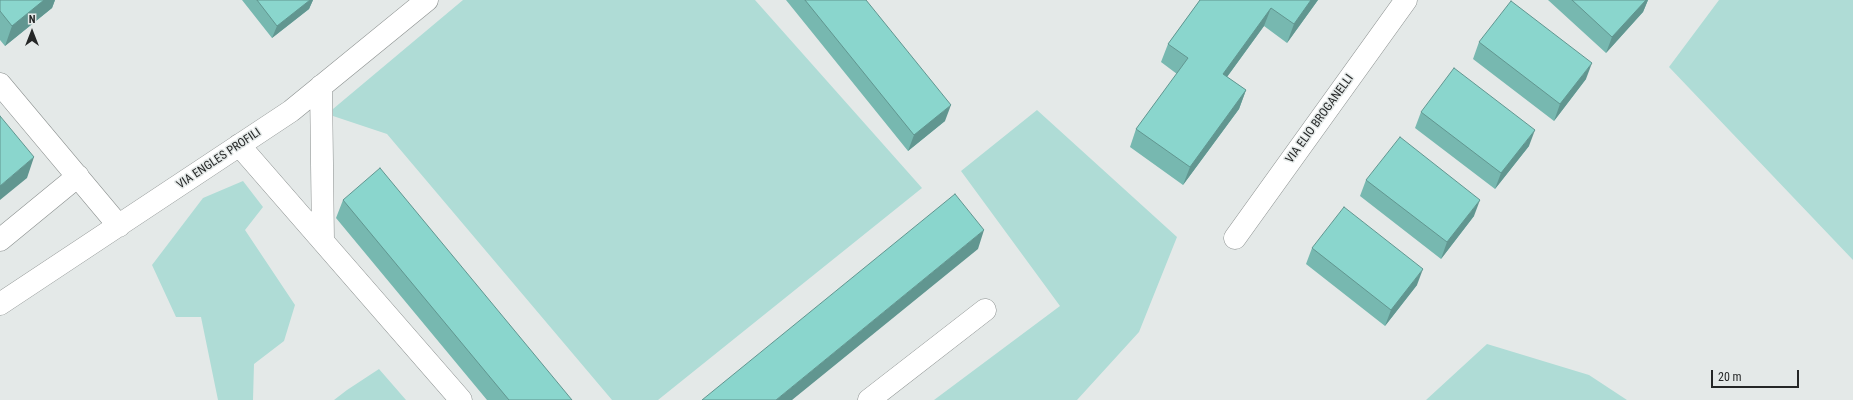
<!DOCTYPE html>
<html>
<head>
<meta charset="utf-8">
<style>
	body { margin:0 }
	#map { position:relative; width:1853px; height:400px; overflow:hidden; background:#e4e9e8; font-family:"Roboto Condensed",sans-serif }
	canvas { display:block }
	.north { position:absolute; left:12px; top:12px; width:40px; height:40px; -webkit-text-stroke:3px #e4e9e8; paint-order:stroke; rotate:0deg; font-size:11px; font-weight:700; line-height:16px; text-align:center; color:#252727 }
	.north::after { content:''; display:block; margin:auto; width:14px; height:18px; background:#252727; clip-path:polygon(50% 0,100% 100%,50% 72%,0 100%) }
	.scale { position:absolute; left:1711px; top:370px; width:88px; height:18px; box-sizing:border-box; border:2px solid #252727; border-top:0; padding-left:5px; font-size:12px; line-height:14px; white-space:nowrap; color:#252727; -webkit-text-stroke:3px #e4e9e8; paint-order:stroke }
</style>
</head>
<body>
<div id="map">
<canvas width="1853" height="400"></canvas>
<div class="north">N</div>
<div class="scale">20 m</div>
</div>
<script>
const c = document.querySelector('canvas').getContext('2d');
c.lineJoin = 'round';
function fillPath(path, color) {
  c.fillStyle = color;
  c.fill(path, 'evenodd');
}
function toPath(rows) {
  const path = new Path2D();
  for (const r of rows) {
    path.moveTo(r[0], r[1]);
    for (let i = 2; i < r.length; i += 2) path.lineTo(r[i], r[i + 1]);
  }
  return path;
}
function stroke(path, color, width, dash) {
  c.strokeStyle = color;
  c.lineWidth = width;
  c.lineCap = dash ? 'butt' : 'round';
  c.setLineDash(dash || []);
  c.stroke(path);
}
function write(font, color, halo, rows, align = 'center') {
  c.font = font + ' "Roboto Condensed",sans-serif';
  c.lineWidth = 3;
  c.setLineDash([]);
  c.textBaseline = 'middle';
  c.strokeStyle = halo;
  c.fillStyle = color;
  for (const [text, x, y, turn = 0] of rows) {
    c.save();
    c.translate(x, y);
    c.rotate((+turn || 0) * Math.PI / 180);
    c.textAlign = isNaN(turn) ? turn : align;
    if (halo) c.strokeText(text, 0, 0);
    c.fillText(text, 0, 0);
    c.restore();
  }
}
fillPath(toPath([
	[463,0,755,0,922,188,658,400,612,400,387,134,327,114],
	[1719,0,1853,0,1853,260,1669,67],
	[1037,110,1177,237,1139,332,1077,400,934,400,1060,306,961,171],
	[243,181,263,207,245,230,295,305,284,341,254,364,253,400,218,400,201,317,176,317,152,265,203,198],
	[1487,344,1589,375,1627,400,1426,400],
	[379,369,406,400,334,400,347,390]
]), '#afdcd6');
const minor = toPath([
	[0,84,119,226],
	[321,86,323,241],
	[239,145,461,400],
	[1235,238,1406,0],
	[0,240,78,176],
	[0,304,291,111,427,0],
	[869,400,985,310]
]);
stroke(minor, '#8a8f8e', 23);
stroke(minor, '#fff', 22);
fillPath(toPath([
	[0,0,55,0,52,8,5,46,0,40],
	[242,0,313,0,309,9,272,38],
	[786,0,866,0,945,121,908,151],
	[1200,0,1318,0,1287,43,1264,26,1227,77,1246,90,1239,109,1183,185,1130,147,1136,129,1177,74,1161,62,1168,44],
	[1548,0,1648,0,1643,12,1606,53],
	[1479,42,1586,79,1554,121,1473,59],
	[1421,112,1529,146,1495,189,1415,128],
	[1366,180,1474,216,1441,259,1360,196],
	[343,200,572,400,487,400,336,218],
	[1312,248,1417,285,1385,326,1306,264]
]), '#77b8b0');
fillPath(toPath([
	[44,0,55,0,52,8,5,46,12,26],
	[310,0,313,0,309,9,272,38,277,26],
	[1311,0,1318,0,1287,43,1294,24],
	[1646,0,1648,0,1643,12,1606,53,1612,37],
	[1271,8,1264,26,1216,92,1223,74],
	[1592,63,1586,79,1554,121,1560,104],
	[1246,90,1239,109,1183,185,1190,167],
	[951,105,945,121,908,151,914,135],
	[1535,130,1529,146,1495,189,1501,173],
	[34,157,27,178,0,200,0,186],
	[1480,200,1474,216,1441,259,1447,242],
	[984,230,978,249,792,400,776,400],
	[1423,269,1417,285,1385,326,1391,310]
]), '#619690');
const building = toPath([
	[0,0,44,0,12,26,0,11,0,0],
	[257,0,310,0,277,26,257,0],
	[805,0,866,0,951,105,914,135,805,0],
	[1200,0,1311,0,1294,24,1271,8,1223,74,1246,90,1190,167,1136,129,1188,58,1168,44,1200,0],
	[1572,0,1646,0,1612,37,1572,0],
	[1511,1,1592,63,1560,104,1479,42,1511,1],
	[1454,68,1535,130,1501,173,1421,112,1454,68],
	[0,116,34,157,0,186,0,116],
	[1400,137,1480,200,1447,242,1366,180,1400,137],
	[380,168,572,400,509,400,343,200,380,168],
	[955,194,984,230,776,400,702,400,955,194],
	[1344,207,1423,269,1391,310,1312,248,1344,207]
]);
fillPath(building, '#8ad6cd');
stroke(building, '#619690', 1);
write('12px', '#252727', '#e4e9e8', [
	["VIA ELIO BROGANELLI",1320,119,-54],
	["VIA ENGLES PROFILI",219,159,-34]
]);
</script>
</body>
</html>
